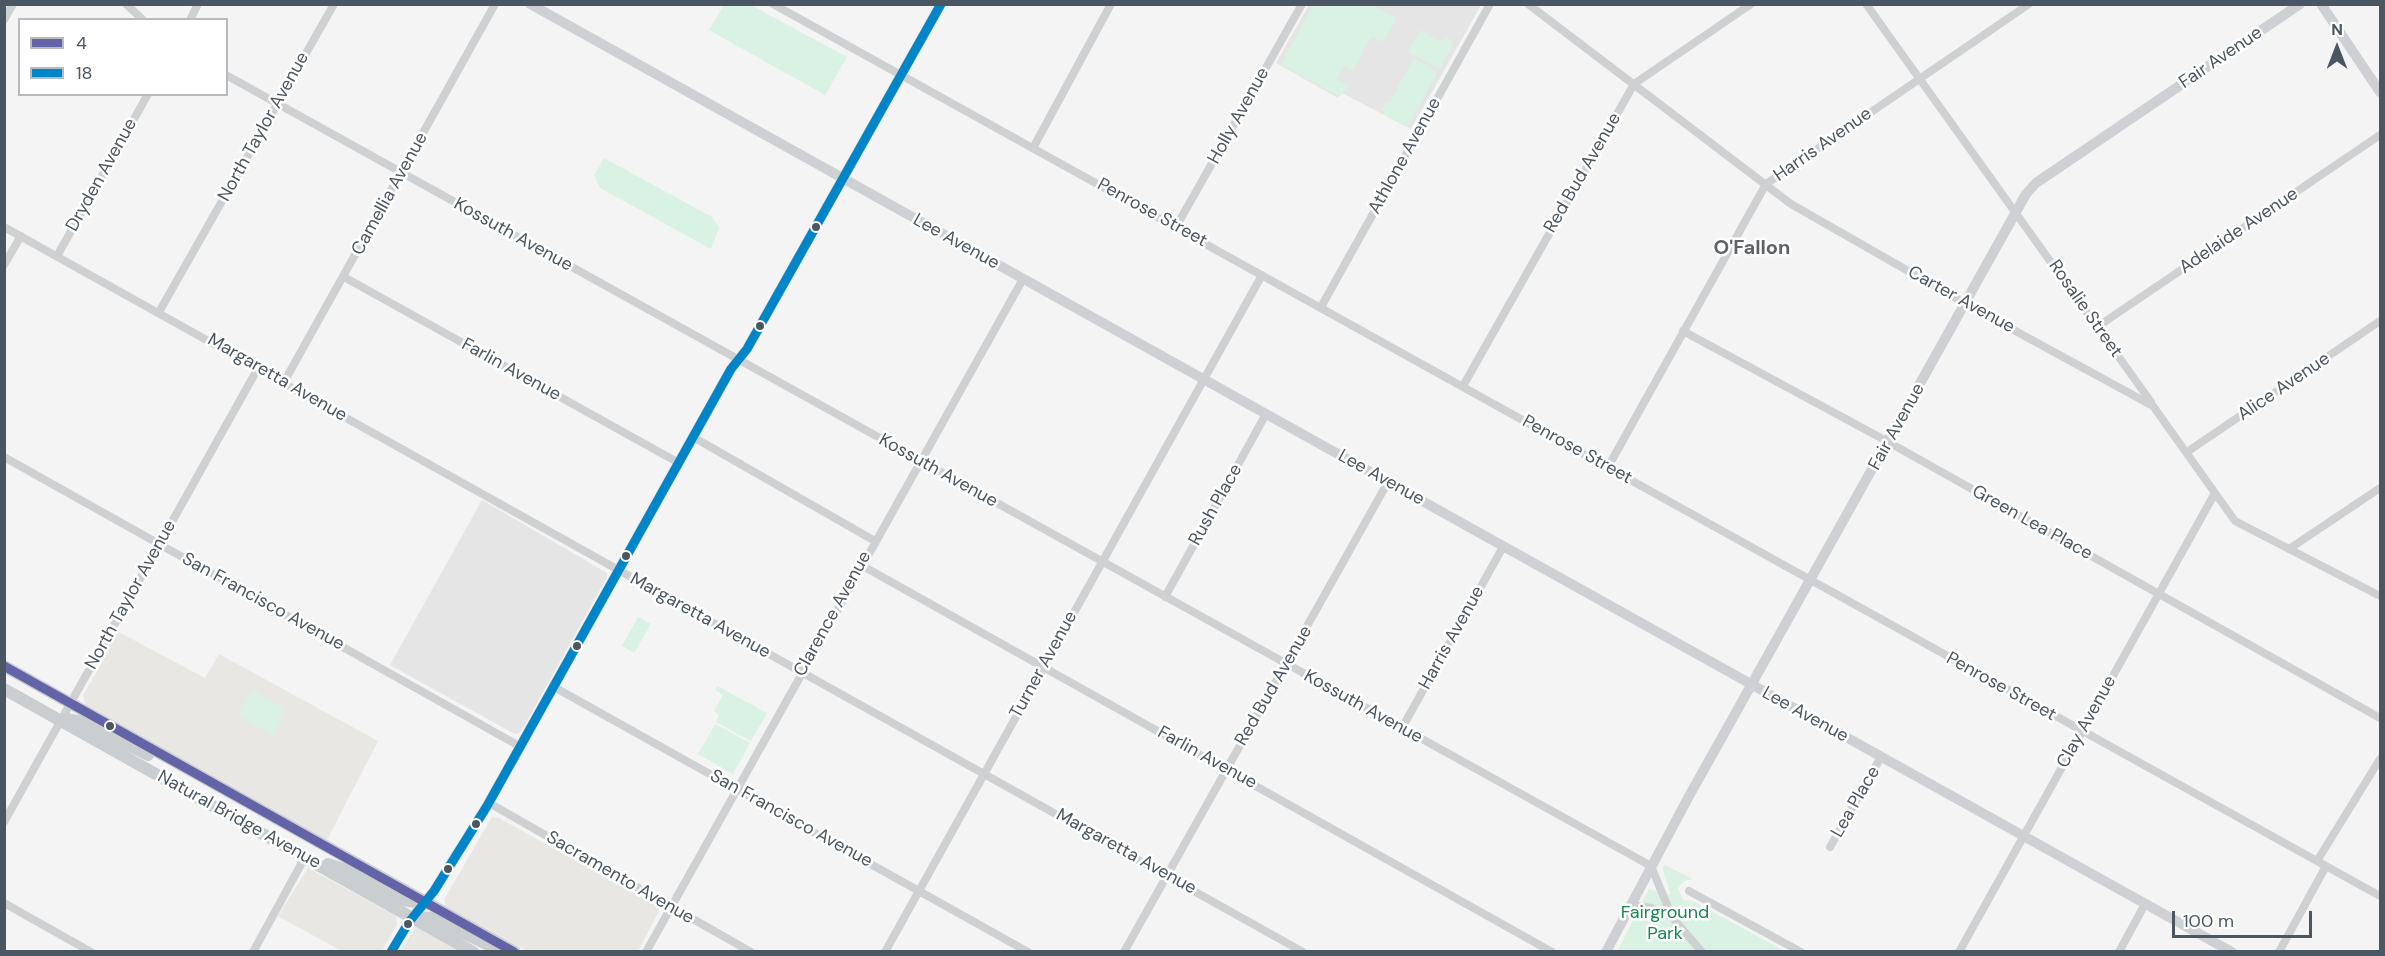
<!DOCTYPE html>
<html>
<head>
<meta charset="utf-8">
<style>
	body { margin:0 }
	#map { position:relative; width:2385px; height:956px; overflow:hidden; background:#f4f4f4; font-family:"DM Sans",sans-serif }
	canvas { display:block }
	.frame { position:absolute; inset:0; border:6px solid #4a5661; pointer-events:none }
	.legend { position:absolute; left:18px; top:18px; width:210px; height:78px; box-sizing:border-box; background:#fff; border:2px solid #b7bbc0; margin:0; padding:8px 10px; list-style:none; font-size:18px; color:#4a5661 }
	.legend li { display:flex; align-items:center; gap:12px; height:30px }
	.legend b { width:30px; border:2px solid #b7bbc0 }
	.north { position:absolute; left:2307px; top:18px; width:60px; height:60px; -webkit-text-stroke:4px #fff; paint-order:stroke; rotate:0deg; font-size:16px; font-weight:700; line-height:24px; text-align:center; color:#4a5661 }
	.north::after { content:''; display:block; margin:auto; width:21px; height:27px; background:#4a5661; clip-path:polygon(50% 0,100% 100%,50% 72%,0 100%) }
	.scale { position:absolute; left:2172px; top:911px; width:140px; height:27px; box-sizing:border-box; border:3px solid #4a5661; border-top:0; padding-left:8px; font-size:18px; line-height:21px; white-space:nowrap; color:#4a5661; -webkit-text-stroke:4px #fff; paint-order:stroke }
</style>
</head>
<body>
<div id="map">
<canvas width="2385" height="956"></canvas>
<div class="frame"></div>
<ul class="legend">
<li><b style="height:8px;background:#6364a8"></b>4</li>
<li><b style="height:8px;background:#0085c8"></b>18</li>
</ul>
<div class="north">N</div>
<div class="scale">100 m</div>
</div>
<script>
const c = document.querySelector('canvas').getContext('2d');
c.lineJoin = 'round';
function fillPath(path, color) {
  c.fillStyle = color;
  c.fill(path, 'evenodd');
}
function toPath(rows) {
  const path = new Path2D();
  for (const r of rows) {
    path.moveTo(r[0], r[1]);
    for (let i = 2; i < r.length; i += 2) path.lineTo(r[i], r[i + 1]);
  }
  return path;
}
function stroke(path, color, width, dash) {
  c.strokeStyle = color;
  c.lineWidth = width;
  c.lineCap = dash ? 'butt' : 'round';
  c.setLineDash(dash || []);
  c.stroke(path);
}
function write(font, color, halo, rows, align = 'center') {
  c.font = font + ' "DM Sans",sans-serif';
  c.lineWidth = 5;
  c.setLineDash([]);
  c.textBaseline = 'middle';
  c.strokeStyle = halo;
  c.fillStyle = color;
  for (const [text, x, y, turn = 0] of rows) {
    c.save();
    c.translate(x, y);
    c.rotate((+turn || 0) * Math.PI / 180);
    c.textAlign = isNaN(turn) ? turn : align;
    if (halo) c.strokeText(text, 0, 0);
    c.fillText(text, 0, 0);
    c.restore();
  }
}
fillPath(toPath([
	[115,630,205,678,219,654,378,741,327,840,86,705,83,696,104,659],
	[492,817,499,818,657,906,659,911,638,951,527,951,445,906,445,898],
	[308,868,396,916,397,925,382,951,343,952,278,916],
	[415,928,418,928,462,952,400,952]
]), '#e8e7e3');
fillPath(toPath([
	[1309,5,1481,5,1411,129,1342,93,1338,98,1276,63],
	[482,500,607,573,607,577,522,730,518,734,513,733,390,665]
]), '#e6e5e6');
fillPath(toPath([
	[724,5,751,5,847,57,825,95,709,30],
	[1313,5,1372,5,1397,18,1383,42,1372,36,1353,70,1344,66,1336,80,1348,86,1338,96,1281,64],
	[1420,30,1440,42,1447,38,1454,42,1440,69,1408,52],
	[1414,58,1438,72,1407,127,1384,115,1382,108,1386,101,1389,103],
	[604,158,712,217,719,228,711,249,600,188,594,175],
	[638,617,651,624,634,653,622,646],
	[717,686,767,713,751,741,716,722,719,715,714,711,723,695,715,690],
	[252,690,283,707,284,713,273,735,237,715],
	[715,724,750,743,733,774,698,754],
	[1665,865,1693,879,1684,881,1678,888,1683,900,1695,902,1784,951,1617,952,1649,889,1671,895,1662,867]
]), '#d9f2e3');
stroke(toPath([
	[126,4,143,20],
	[773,4,2380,896],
	[1528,4,1791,204,1966,304,2153,406,2235,521,2380,596],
	[1866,4,2151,402],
	[4,20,13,4],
	[190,20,198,4],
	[226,75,1651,866,1672,917,1702,952],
	[1033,148,1111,4],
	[4,227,1303,952],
	[1176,227,1302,4],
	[57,256,148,94],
	[4,265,21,236],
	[344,277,679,463],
	[1321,307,1490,4],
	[159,312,334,4],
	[2097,327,2380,135],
	[1683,331,1881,438,2380,718],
	[284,382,495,4],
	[1463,386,1634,84,1751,4],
	[693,437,875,541],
	[2187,452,2380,321],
	[4,457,521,747],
	[1608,467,1766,184,2029,4],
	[2289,549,2380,488],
	[861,565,1552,952],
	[1165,597,1266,414],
	[554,687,1028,952],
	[1402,728,1503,547],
	[489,803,751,952],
	[4,822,258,368],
	[1830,847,1881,757],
	[2317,861,2380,759],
	[1689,891,1801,952],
	[4,903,91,952],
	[1631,905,1651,908,1672,917],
	[253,952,305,857],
	[646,952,1023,279],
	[885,952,1262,275],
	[1124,952,1388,482],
	[1959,952,2215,493],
	[2119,952,2145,904],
	[2279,952,2326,866]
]), '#ced0d2', 8);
stroke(toPath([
	[530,4,2232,952],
	[2321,4,2380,92],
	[391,952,409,922,434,891,487,806,731,369,747,349,941,4],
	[1606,952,1688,798,2026,194,2036,183,2300,4]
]), '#ced0d4', 10);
stroke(toPath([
	[4,666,515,952],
	[4,689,473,952],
	[66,719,83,722,148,755],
	[328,864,345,870,404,900,422,903],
	[414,917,433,918,503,952]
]), '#caced1', 12);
stroke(toPath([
	[4,666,514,952]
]), '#6364a8', 9);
stroke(toPath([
	[391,952,409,922,434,891,487,806,731,369,747,349,941,4]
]), '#0085c8', 9);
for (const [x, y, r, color] of [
	[816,227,5,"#4a5661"],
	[760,326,5,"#4a5661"],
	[626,556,5,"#4a5661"],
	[577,646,5,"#4a5661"],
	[110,726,5,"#4a5661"],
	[476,824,5,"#4a5661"],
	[448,869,5,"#4a5661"],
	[408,924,5,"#4a5661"]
]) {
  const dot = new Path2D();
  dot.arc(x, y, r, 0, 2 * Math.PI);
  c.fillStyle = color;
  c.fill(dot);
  stroke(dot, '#fff', 2);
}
write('18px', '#4a5661', '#fff', [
	["Fair Avenue",2221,58,-34],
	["Holly Avenue",1239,116,-61],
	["North Taylor Avenue",264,127,-61],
	["Harris Avenue",1823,145,-35],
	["Athlone Avenue",1405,156,-61],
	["Red Bud Avenue",1583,173,-60],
	["Dryden Avenue",102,175,-61],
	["Camellia Avenue",390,194,-61],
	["Penrose Street",1152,213,29],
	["Adelaide Avenue",2239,231,-34],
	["Kossuth Avenue",513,235,29],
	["Lee Avenue",956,242,29],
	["Carter Avenue",1961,300,29],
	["Rosalie Street",2085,309,55],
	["Farlin Avenue",511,370,29],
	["Margaretta Avenue",277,378,30],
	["Alice Avenue",2284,387,-34],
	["Fair Avenue",1897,427,-61],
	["Penrose Street",1577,450,29],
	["Kossuth Avenue",938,471,29],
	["Lee Avenue",1381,478,29],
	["Rush Place",1216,505,-61],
	["Green Lea Place",2032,523,29],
	["North Taylor Avenue",131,595,-61],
	["San Francisco Avenue",263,602,29],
	["Clarence Avenue",833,614,-61],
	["Margaretta Avenue",700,616,29],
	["Harris Avenue",1452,638,-61],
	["Turner Avenue",1044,665,-61],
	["Red Bud Avenue",1274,686,-60],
	["Penrose Street",2001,687,29],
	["Kossuth Avenue",1363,707,29],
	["Lee Avenue",1805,715,29],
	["Clay Avenue",2087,722,-61],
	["Farlin Avenue",1207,758,29],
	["Lea Place",1856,802,-60],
	["San Francisco Avenue",791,819,29],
	["Natural Bridge Avenue",239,820,29],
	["Margaretta Avenue",1126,852,29],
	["Sacramento Avenue",620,878,30]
]);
write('18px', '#17864f', '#fff', [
	["Fairground",1665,913],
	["Park",1665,934]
]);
write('bold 20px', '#5f6368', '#fff', [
	["O'Fallon",1752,249]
]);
</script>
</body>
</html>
